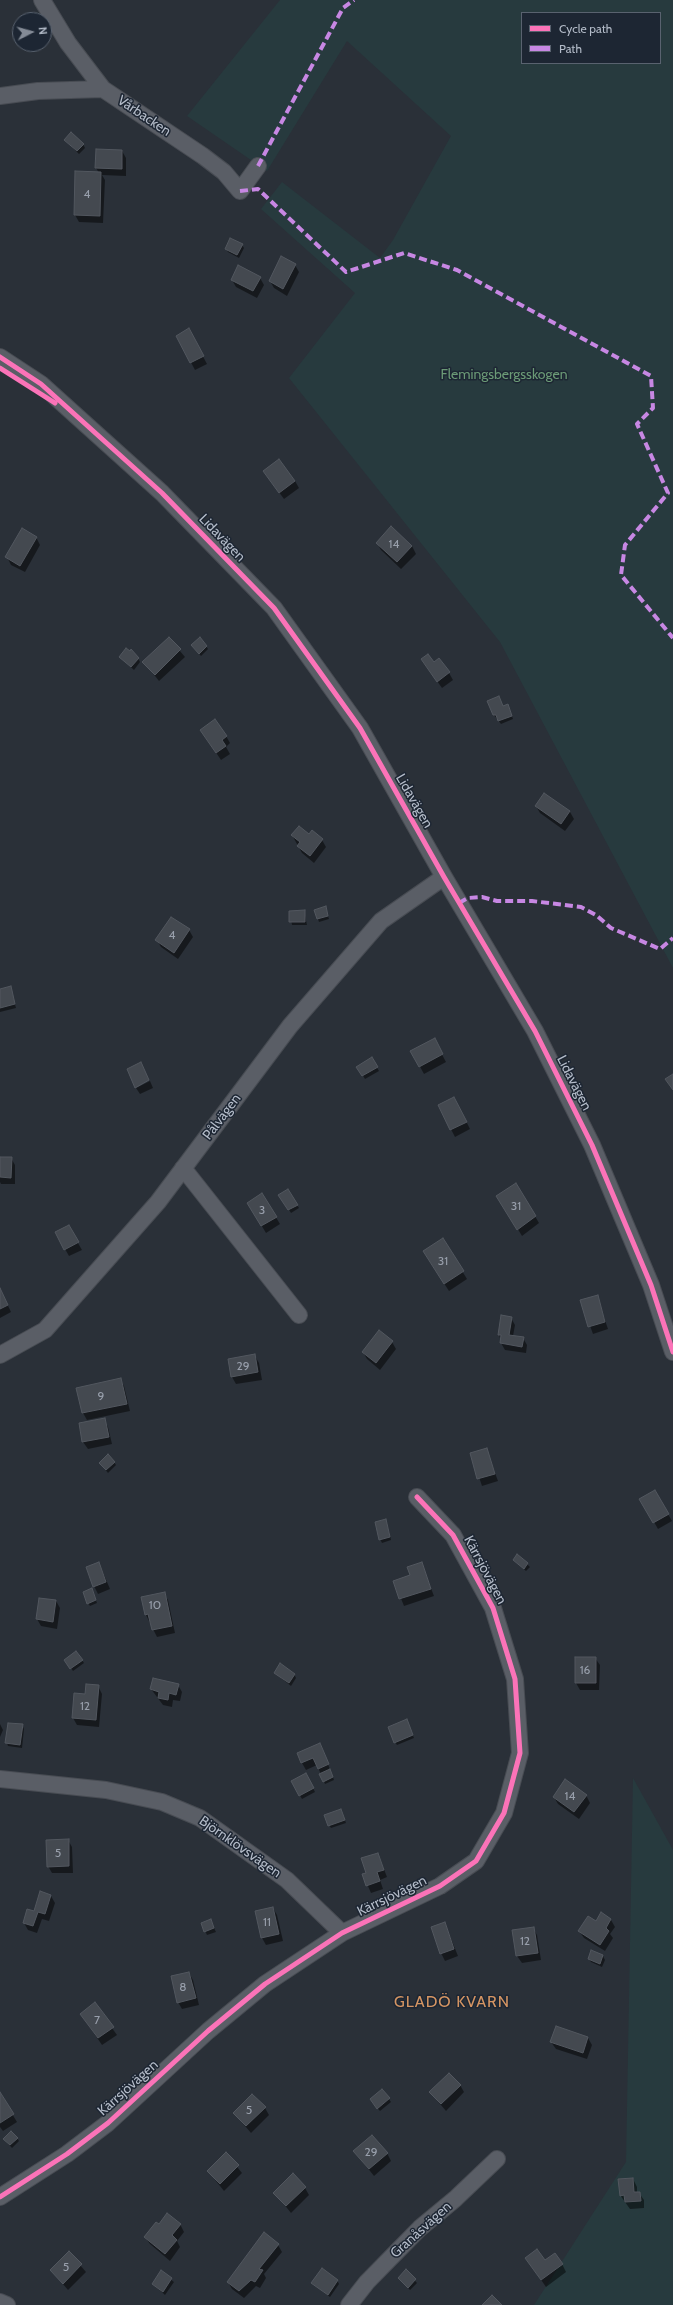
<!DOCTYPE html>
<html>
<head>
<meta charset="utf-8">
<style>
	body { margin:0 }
	#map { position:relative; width:673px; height:2305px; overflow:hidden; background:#2a3038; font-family:Cabin,sans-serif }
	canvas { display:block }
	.legend { position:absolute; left:521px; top:12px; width:140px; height:52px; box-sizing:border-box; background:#1d2633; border:1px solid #59626f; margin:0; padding:5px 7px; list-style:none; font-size:12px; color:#b4bcc9 }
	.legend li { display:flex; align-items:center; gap:8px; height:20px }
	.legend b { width:20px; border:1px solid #59626f }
	.north { position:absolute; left:12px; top:12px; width:40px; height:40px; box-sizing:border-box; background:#1d2633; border:1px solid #59626f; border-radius:50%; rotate:84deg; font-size:11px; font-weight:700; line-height:16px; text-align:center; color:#b4bcc9 }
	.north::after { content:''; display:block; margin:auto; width:14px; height:18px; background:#848b96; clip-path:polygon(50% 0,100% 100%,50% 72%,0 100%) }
</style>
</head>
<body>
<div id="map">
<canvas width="673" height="2305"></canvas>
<ul class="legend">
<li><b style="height:5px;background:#fb73b8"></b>Cycle path</li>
<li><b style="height:5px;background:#c787e3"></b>Path</li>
</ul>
<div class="north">N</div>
</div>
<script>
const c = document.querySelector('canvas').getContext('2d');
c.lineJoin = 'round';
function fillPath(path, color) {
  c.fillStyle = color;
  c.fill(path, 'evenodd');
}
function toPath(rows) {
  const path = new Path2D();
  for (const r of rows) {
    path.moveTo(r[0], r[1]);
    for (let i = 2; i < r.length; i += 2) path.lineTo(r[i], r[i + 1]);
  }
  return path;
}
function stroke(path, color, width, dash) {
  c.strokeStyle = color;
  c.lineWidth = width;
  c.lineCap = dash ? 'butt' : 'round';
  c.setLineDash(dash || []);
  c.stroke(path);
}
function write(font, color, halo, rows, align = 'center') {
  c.font = font + ' Cabin,sans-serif';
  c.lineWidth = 3;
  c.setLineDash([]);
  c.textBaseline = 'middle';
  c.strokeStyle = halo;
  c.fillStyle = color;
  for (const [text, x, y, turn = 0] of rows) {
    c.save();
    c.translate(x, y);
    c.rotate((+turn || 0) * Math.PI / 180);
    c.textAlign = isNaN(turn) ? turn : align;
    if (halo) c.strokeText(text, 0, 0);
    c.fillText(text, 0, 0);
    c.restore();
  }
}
fillPath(toPath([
	[280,0,673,0,673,968,500,642,289,378,355,293,261,209,282,182,380,258,393,240,451,136,347,41,267,171,187,116],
	[522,13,660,13,660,63,522,63],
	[633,1778,673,1850,673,2305,534,2305,626,2162]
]), '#273a3e');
fillPath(toPath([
	[65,140,83,144,85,148,79,154],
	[97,150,122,151,126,158,126,176,102,175,105,180,103,223,79,222,75,215,99,173,96,168],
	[242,245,244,248,239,258,228,252,226,249],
	[295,265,299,272,287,296,274,288,270,281],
	[260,278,264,285,257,298,236,287,232,280],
	[177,336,192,336,207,364,195,370],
	[264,472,295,481,299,488,284,499],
	[36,537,40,545,25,572,11,565,7,557],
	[377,543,412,546,416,554,401,569,381,550],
	[169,638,185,657,159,681,144,662],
	[192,646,206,646,208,649,201,656],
	[120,657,138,658,140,662,134,670],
	[422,660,434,663,449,673,453,680,442,688],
	[503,707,509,708,513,719,501,724,494,715],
	[201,730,226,736,230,743,226,747,230,754,221,760],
	[536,806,570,812,574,819,565,831,540,813],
	[292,835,309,835,322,840,326,847,314,863,302,853],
	[325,908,329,919,319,922,318,919],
	[304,911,307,925,292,925,290,912],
	[189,930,193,937,178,959,161,947,157,940],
	[10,987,16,1008,0,1012,0,990],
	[438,1047,446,1062,424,1074,412,1052],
	[372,1059,379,1071,365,1079,358,1067],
	[150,1081,153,1088,140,1094,136,1088],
	[458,1105,470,1129,455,1137,439,1106],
	[0,1158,11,1158,15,1165,15,1184,1,1184,0,1182],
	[516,1184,539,1223,522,1236,498,1196],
	[288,1190,299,1208,291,1213,280,1195],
	[262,1194,280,1224,266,1233,248,1203],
	[68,1226,82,1250,69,1256,56,1233],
	[443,1240,467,1279,449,1291,428,1259],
	[0,1289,11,1312,0,1318],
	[597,1297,608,1329,593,1334,581,1301],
	[511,1318,515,1325,513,1336,523,1338,527,1345,526,1353,505,1350,501,1343,499,1334],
	[379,1332,392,1342,396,1349,380,1370,367,1359,363,1352],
	[255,1356,259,1363,262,1380,236,1384,232,1377],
	[120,1379,124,1386,130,1411,87,1420,83,1413,77,1389],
	[104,1419,108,1427,112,1444,88,1449,83,1442],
	[486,1449,498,1481,482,1486,471,1453],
	[114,1462,116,1465,108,1473,100,1463],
	[655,1491,672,1521,658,1529,641,1499],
	[387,1523,391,1540,382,1543,380,1539],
	[518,1556,530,1567,526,1571,514,1560],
	[99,1563,110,1589,98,1594,94,1586],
	[421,1563,434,1596,404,1606,394,1581,411,1576],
	[93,1593,97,1603,90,1606,88,1603],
	[164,1593,168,1600,175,1633,157,1637,146,1615,142,1597],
	[56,1601,60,1608,57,1629,41,1626,37,1619],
	[595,1658,600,1665,599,1690,580,1690,576,1683],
	[66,1660,82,1660,84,1663,73,1671],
	[275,1673,294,1674,296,1678,291,1686],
	[178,1685,182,1692,180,1701,173,1700,172,1707,163,1705,151,1689],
	[98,1686,102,1694,99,1727,77,1725,73,1718,86,1695],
	[0,1724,3,1730,0,1737],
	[408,1724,414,1738,397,1745,395,1742],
	[22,1725,24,1729,22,1748,8,1746,7,1743],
	[323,1751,334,1780,325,1784,317,1765,306,1770,302,1763],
	[306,1774,315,1792,302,1799,292,1782],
	[586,1795,590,1803,579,1819,558,1804,554,1797],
	[341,1810,346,1823,331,1828,329,1825],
	[68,1840,72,1847,73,1873,52,1873,48,1866],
	[378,1854,387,1877,380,1880,383,1889,371,1893,363,1875,368,1873],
	[41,1893,51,1896,55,1903,49,1921,42,1919,37,1933,28,1930,24,1923,34,1913],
	[273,1908,277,1915,283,1941,266,1945,262,1938],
	[611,1920,615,1927,610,1934,613,1938,605,1951,584,1938,579,1931],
	[202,1924,212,1924,216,1932,207,1935],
	[445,1924,458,1956,445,1961,441,1953],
	[533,1928,537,1935,541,1960,522,1963,517,1956],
	[592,1952,603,1956,605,1960,602,1967,591,1962,589,1959],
	[189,1973,193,1980,199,2005,182,2009,178,2002],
	[94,2003,117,2035,102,2045,81,2014],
	[588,2038,592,2045,587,2059,556,2049,551,2042],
	[460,2085,464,2092,446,2111,430,2092],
	[0,2094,17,2122,3,2131,0,2127],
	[389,2099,391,2102,380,2111,373,2103],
	[265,2108,269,2115,251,2133,234,2113],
	[17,2138,19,2141,12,2148,4,2139],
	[355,2152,387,2153,391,2161,374,2176],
	[226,2153,242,2173,224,2191,208,2171],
	[633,2179,637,2187,637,2193,639,2193,644,2200,644,2208,630,2209,620,2195],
	[305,2188,309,2195,291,2213,275,2193],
	[180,2224,184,2232,177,2241,180,2247,170,2261,150,2244,145,2237,159,2226],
	[278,2245,282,2252,264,2274,266,2278,260,2288,256,2286,244,2298,232,2289,228,2282],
	[69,2252,86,2272,68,2290,51,2270],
	[526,2258,562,2264,566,2272,546,2287],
	[406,2271,417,2283,410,2290,399,2278],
	[161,2272,174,2282,165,2295,153,2284],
	[337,2280,339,2284,330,2297,312,2283]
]), '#0007');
const building = toPath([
	[71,132,84,144,77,151,64,140,71,132],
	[96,149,122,150,122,169,95,168,96,149],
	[75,171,101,172,100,216,74,215,75,171],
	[230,238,243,244,237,255,225,249,230,238],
	[281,256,296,264,283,289,269,281,281,256],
	[238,265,261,277,253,291,231,280,238,265],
	[189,328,204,356,190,363,176,336,189,328],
	[279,459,295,481,279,493,263,471,279,459],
	[391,526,412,546,397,562,376,543,391,526],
	[22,528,37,537,20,566,5,557,22,528],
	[169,637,181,649,155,675,142,662,169,637],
	[200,637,207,646,199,654,191,645,200,637],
	[126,648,130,651,131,649,139,658,131,667,119,657,126,648],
	[428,654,434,662,439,658,450,672,437,682,421,659,428,654],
	[499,696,503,706,508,704,512,716,498,721,496,715,493,715,487,701,499,696],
	[215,719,227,736,222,740,226,746,216,753,200,730,215,719],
	[544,793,570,811,561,824,535,806,544,793],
	[299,826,309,834,312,830,323,839,310,856,297,846,300,842,291,835,299,826],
	[326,906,328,916,317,919,314,910,326,906],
	[305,910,305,922,289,922,289,911,305,910],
	[171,917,190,929,174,953,155,940,171,917],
	[11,986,15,1004,0,1008,0,989,11,986],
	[435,1038,443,1054,419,1067,410,1051,435,1038],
	[372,1057,378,1067,362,1076,356,1067,372,1057],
	[141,1062,149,1080,135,1088,127,1069,141,1062],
	[673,1074,673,1090,665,1079,673,1074],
	[454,1097,467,1122,450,1130,438,1105,454,1097],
	[0,1157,12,1157,11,1178,0,1177,0,1157],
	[516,1183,536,1216,517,1230,496,1196,516,1183],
	[288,1189,298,1205,288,1210,278,1195,288,1189],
	[262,1193,277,1217,261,1226,247,1203,262,1193],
	[69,1225,79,1242,64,1250,55,1232,69,1225],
	[443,1238,464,1271,444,1284,423,1251,443,1238],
	[0,1288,8,1305,0,1309,0,1288],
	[598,1295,605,1322,588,1327,580,1300,598,1295],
	[501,1315,512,1317,509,1335,524,1337,522,1347,500,1343,501,1335,498,1335,501,1315],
	[379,1330,393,1341,376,1363,362,1352,379,1330],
	[255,1354,258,1372,231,1377,228,1359,255,1354],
	[121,1378,127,1404,82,1413,76,1388,121,1378],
	[105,1418,109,1437,82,1442,79,1423,105,1418],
	[487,1448,495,1474,477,1479,470,1453,487,1448],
	[108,1454,115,1462,106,1470,99,1463,108,1454],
	[655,1490,669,1514,653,1523,639,1499,655,1490],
	[386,1519,390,1537,379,1540,375,1522,386,1519],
	[517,1554,528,1563,524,1569,513,1560,517,1554],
	[99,1562,106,1582,93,1587,86,1567,99,1562],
	[422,1562,431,1589,399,1599,393,1581,410,1575,407,1567,422,1562],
	[92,1588,96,1600,87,1604,83,1592,92,1588],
	[165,1592,172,1626,152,1630,148,1614,145,1615,141,1597,165,1592],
	[39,1598,56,1600,53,1622,36,1619,39,1598],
	[76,1651,83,1660,70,1669,64,1660,76,1651],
	[575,1657,596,1657,596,1683,575,1683,575,1657],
	[280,1663,295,1674,289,1683,274,1673,280,1663],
	[153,1678,179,1684,176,1695,169,1693,168,1700,158,1698,159,1692,150,1689,153,1678],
	[86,1684,99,1685,96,1720,72,1718,74,1693,85,1694,86,1684],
	[407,1719,413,1735,394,1743,388,1727,407,1719],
	[8,1723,23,1724,20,1745,5,1743,8,1723],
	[320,1743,329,1764,318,1769,313,1758,301,1763,297,1753,320,1743],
	[330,1769,333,1777,323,1782,319,1774,330,1769],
	[306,1773,314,1788,299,1796,291,1781,306,1773],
	[565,1779,587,1795,574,1812,553,1797,565,1779],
	[341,1809,345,1820,328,1826,324,1815,341,1809],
	[69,1839,69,1866,47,1867,46,1840,69,1839],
	[378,1853,384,1870,377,1872,380,1881,366,1886,362,1874,366,1873,361,1858,378,1853],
	[40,1891,51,1895,45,1914,38,1912,33,1926,23,1923,27,1909,34,1911,40,1891],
	[273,1907,279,1934,261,1938,255,1911,273,1907],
	[601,1912,611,1919,606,1928,609,1931,600,1945,578,1931,588,1916,596,1921,601,1912],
	[211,1919,214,1928,204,1932,201,1923,211,1919],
	[445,1922,454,1949,440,1954,431,1927,445,1922],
	[534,1927,538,1953,516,1956,512,1930,534,1927],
	[591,1950,603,1955,600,1964,588,1959,591,1950],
	[189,1972,196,1998,177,2003,171,1976,189,1972],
	[95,2002,114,2027,98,2038,80,2014,95,2002],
	[556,2026,588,2037,583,2053,550,2042,556,2026],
	[449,2073,461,2085,441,2104,429,2092,449,2073],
	[382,2089,390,2098,377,2109,370,2099,382,2089],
	[0,2092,14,2114,0,2123,0,2092],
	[252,2094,266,2107,246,2126,233,2113,252,2094],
	[11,2131,18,2138,10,2145,3,2139,11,2131],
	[372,2135,388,2153,369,2169,353,2151,372,2135],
	[226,2152,239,2165,220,2184,207,2171,226,2152],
	[293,2173,306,2187,286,2206,273,2193,293,2173],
	[633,2178,634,2192,640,2192,641,2201,625,2202,624,2195,620,2196,618,2179,633,2178],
	[167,2213,181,2224,172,2235,177,2240,165,2254,144,2237,156,2222,159,2224,167,2213],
	[264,2232,279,2244,259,2269,263,2270,255,2282,251,2280,239,2291,227,2282,264,2232],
	[537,2249,545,2260,555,2253,563,2264,541,2280,525,2258,537,2249],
	[69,2251,82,2264,63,2284,50,2270,69,2251],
	[322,2268,338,2280,328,2295,311,2283,322,2268],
	[406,2269,416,2279,408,2288,398,2278,406,2269],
	[161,2270,172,2278,163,2292,152,2284,161,2270],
	[492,2295,502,2305,482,2305,492,2295]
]);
fillPath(building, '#444950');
stroke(building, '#52575f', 1);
const street = toPath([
	[42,0,68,43,103,89],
	[0,96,38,91,103,89,203,156,224,172,240,191,258,166],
	[0,357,41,384,162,493,274,608,360,728,444,877,535,1031,592,1145,651,1285,673,1352],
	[183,1168,299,1315],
	[0,1355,45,1330,158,1202,290,1026,381,921,444,877],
	[0,1779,106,1790,162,1802,200,1818,287,1880,342,1933],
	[0,2197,67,2154,108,2123,208,2031,265,1984,342,1933,440,1886,476,1861,504,1813,520,1753,515,1679,493,1608,453,1535,417,1497],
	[0,2302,7,2305],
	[349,2305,367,2282,420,2228,455,2199,497,2159]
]);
stroke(street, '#484c53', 18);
stroke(street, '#5a5e66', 16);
stroke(toPath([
	[258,166,343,8,354,0],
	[240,191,258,189,346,272,404,253,457,270,651,376,653,408,637,424,668,493,625,545,621,575,673,638],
	[459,903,468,898,482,897,497,901,532,901,581,907,596,915,611,928,660,949,673,938]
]), '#c787e3', 4, [8, 4]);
stroke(toPath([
	[0,357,41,384,162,493,274,608,360,728,444,877,535,1031,592,1145,651,1285,673,1352],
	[0,368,55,403],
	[0,2197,67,2154,108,2123,208,2031,265,1984,342,1933,440,1886,476,1861,504,1813,520,1753,515,1679,493,1608,453,1535,417,1497]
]), '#fb73b8', 5);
write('12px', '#989fab', null, [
	["4",87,194],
	["14",394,544],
	["4",172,935],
	["31",516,1206],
	["3",262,1210],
	["31",443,1261],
	["29",243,1366],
	["9",101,1396],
	["10",155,1605],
	["16",585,1670],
	["12",85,1706],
	["14",570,1796],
	["5",58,1853],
	["11",267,1922],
	["12",525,1941],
	["8",183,1987],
	["7",97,2020],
	["5",249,2110],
	["29",371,2152],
	["5",66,2267]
]);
write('14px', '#b4bcc9', '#1d2633', [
	["Vårbacken",144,116,34],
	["Lidavägen",222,538,46],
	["Lidavägen",414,801,60],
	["Lidavägen",574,1083,63],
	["Pålvägen",222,1117,-53],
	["Kärrsjövägen",485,1570,62],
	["Björnklövsvägen",240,1847,35],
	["Kärrsjövägen",392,1896,-26],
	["Kärrsjövägen",128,2088,-42],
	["Granåsvägen",421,2230,-42]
]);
write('14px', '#6b9a76', '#1d2633', [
	["Flemingsbergsskogen",504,375]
]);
c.letterSpacing = '1px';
write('16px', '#d59563', '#1d2633', [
	["GLADÖ KVARN",452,2002]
]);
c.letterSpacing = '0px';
</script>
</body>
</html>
